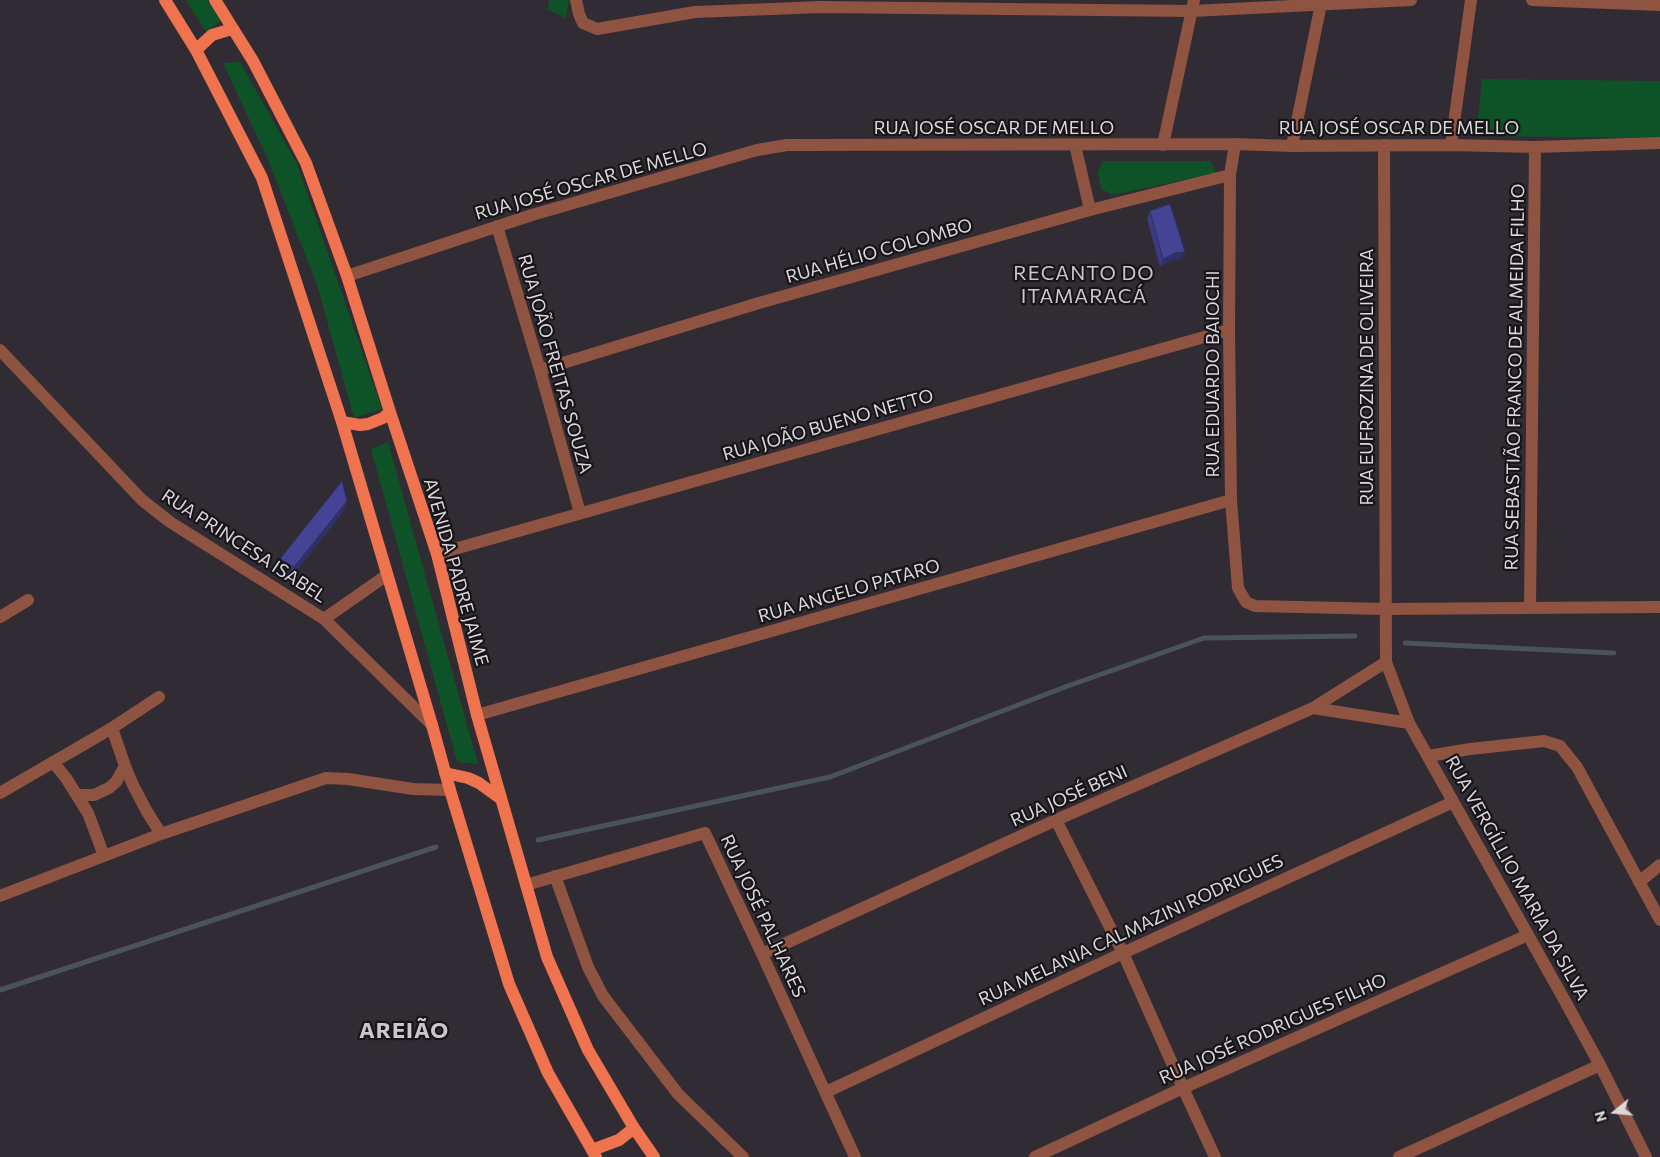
<!DOCTYPE html>
<html>
<head>
<meta charset="utf-8">
<style>
	body { margin:0 }
	#map { position:relative; width:1660px; height:1157px; overflow:hidden; background:#312b33; font-family:Commissioner,sans-serif }
	canvas { display:block }
	.north { position:absolute; left:1590px; top:1087px; width:50px; height:50px; -webkit-text-stroke:4px #171518; paint-order:stroke; rotate:253deg; font-size:14px; font-weight:700; line-height:20px; text-align:center; color:#dbd7dc }
	.north::after { content:''; display:block; margin:auto; width:18px; height:22px; background:#dbd7dc; clip-path:polygon(50% 0,100% 100%,50% 72%,0 100%) }
</style>
</head>
<body>
<div id="map">
<canvas width="1660" height="1157"></canvas>
<div class="north">N</div>
</div>
<script>
const c = document.querySelector('canvas').getContext('2d');
c.lineJoin = 'round';
function fillPath(path, color) {
  c.fillStyle = color;
  c.fill(path, 'evenodd');
}
function toPath(rows) {
  const path = new Path2D();
  for (const r of rows) {
    path.moveTo(r[0], r[1]);
    for (let i = 2; i < r.length; i += 2) path.lineTo(r[i], r[i + 1]);
  }
  return path;
}
function stroke(path, color, width, dash) {
  c.strokeStyle = color;
  c.lineWidth = width;
  c.lineCap = dash ? 'butt' : 'round';
  c.setLineDash(dash || []);
  c.stroke(path);
}
function write(font, color, halo, rows, align = 'center') {
  c.font = font + ' Commissioner,sans-serif';
  c.lineWidth = 4.5;
  c.setLineDash([]);
  c.textBaseline = 'middle';
  c.strokeStyle = halo;
  c.fillStyle = color;
  for (const [text, x, y, turn = 0] of rows) {
    c.save();
    c.translate(x, y);
    c.rotate((+turn || 0) * Math.PI / 180);
    c.textAlign = isNaN(turn) ? turn : align;
    if (halo) c.strokeText(text, 0, 0);
    c.fillText(text, 0, 0);
    c.restore();
  }
}
fillPath(toPath([
	[186,0,207,0,221,21,206,32],
	[549,0,569,0,566,18,548,10],
	[240,62,297,164,382,409,354,418,317,285,268,160,223,63],
	[1482,79,1660,81,1660,138,1476,136],
	[1102,161,1211,161,1216,173,1113,195,1101,189,1098,174],
	[388,442,478,764,457,762,371,449]
]), '#0d5327');
stroke(toPath([
	[1405,643,1614,653],
	[538,840,830,777,1065,687,1204,638,1355,636],
	[0,990,436,847]
]), '#485459', 5);
stroke(toPath([
	[576,0,579,14,583,23,597,29,695,12,821,7,1192,11,1411,0],
	[1532,0,1660,5],
	[1235,144,1230,175,1229,330,1231,500,1238,588,1246,602,1255,606,1385,609,1660,607],
	[1075,145,1090,210],
	[1163,145,1194,0],
	[1384,145,1386,662,1409,723,1565,1001,1600,1065,1646,1157],
	[1451,145,1471,0],
	[1292,146,1321,4],
	[497,226,540,370,580,513],
	[347,276,532,215,757,150,787,145,1235,144,1292,146,1451,145,1535,147,1660,143],
	[0,350,142,500,170,522,324,619,432,725],
	[540,370,759,303,1090,210,1230,175],
	[437,554,1229,330],
	[1530,608,1535,147],
	[0,617,28,600],
	[324,619,387,575],
	[1313,708,1409,723],
	[477,715,1231,500],
	[112,728,125,766,133,785,146,810,161,834],
	[1428,756,1470,749,1544,741,1560,746,1577,767,1660,920],
	[53,762,66,778,88,813,104,856],
	[0,793,112,728,159,697],
	[78,795,94,795,109,788,116,782,125,766],
	[1056,820,1123,953,1183,1088,1215,1157],
	[555,876,588,967,603,996,678,1094,743,1157],
	[1639,882,1660,865],
	[526,885,705,833,762,954,855,1157],
	[0,896,161,834,326,778,348,779,413,789,450,790],
	[762,954,1056,820,1313,708,1386,662],
	[826,1092,1123,953,1453,802],
	[1035,1157,1183,1088,1528,935],
	[1399,1157,1600,1065]
]), '#8f5341', 12);
stroke(toPath([
	[165,0,196,50,262,178,342,422,432,725,450,790,509,984,548,1073,596,1157],
	[215,0,253,61,306,163,347,276,390,412,437,554,477,715,547,957,588,1050,634,1128,654,1157],
	[196,50,212,35,232,29],
	[342,422,360,425,368,424,383,418,390,412],
	[445,773,468,778,479,783,501,799],
	[592,1150,619,1140,634,1128]
]), '#ee734e', 12);
fillPath(toPath([
	[1150,211,1182,259,1172,260,1160,267,1147,219],
	[343,512,290,579,276,570,280,559]
]), '#3a3a7f');
fillPath(toPath([
	[1185,252,1182,259,1172,260,1160,267,1163,259,1175,253],
	[347,501,343,512,290,579,294,567]
]), '#302f68');
const building = toPath([
	[1170,204,1185,252,1175,253,1163,259,1150,211,1170,204],
	[342,481,347,501,294,567,280,559,342,481]
]);
fillPath(building, '#444394');
stroke(building, '#302f68', 1);
write('18px', '#dbd7dc', '#171518', [
	["RUA JOSÉ OSCAR DE MELLO",994,128],
	["RUA JOSÉ OSCAR DE MELLO",1399,128],
	["RUA JOSÉ OSCAR DE MELLO",591,181,-16],
	["RUA HÉLIO COLOMBO",879,251,-16],
	["RUA JOÃO FREITAS SOUZA",555,364,74],
	["RUA EDUARDO BAIOCHI",1213,374,-90],
	["RUA EUFROZINA DE OLIVEIRA",1367,377,-90],
	["RUA SEBASTIÃO FRANCO DE ALMEIDA FILHO",1515,377,-89],
	["RUA JOÃO BUENO NETTO",828,425,-16],
	["RUA PRINCESA ISABEL",244,546,33],
	["AVENIDA PADRE JAIME",456,572,74],
	["RUA ANGELO PATARO",849,591,-16],
	["RUA JOSÉ BENI",1069,796,-24],
	["RUA VERGÍLLIO MARIA DA SILVA",1517,878,61],
	["RUA JOSÉ PALHARES",763,916,65],
	["RUA MELANIA CALMAZINI RODRIGUES",1131,930,-25],
	["RUA JOSÉ RODRIGUES FILHO",1273,1029,-24]
]);
c.letterSpacing = '1px';
write('20px', '#ccc5ce', '#171518', [
	["RECANTO DO",1084,273],
	["ITAMARACÁ",1084,296]
]);
c.letterSpacing = '0px';
c.letterSpacing = '1px';
write('bold 22px', '#ccc5ce', '#171518', [
	["AREIÃO",404,1031]
]);
c.letterSpacing = '0px';
</script>
</body>
</html>
